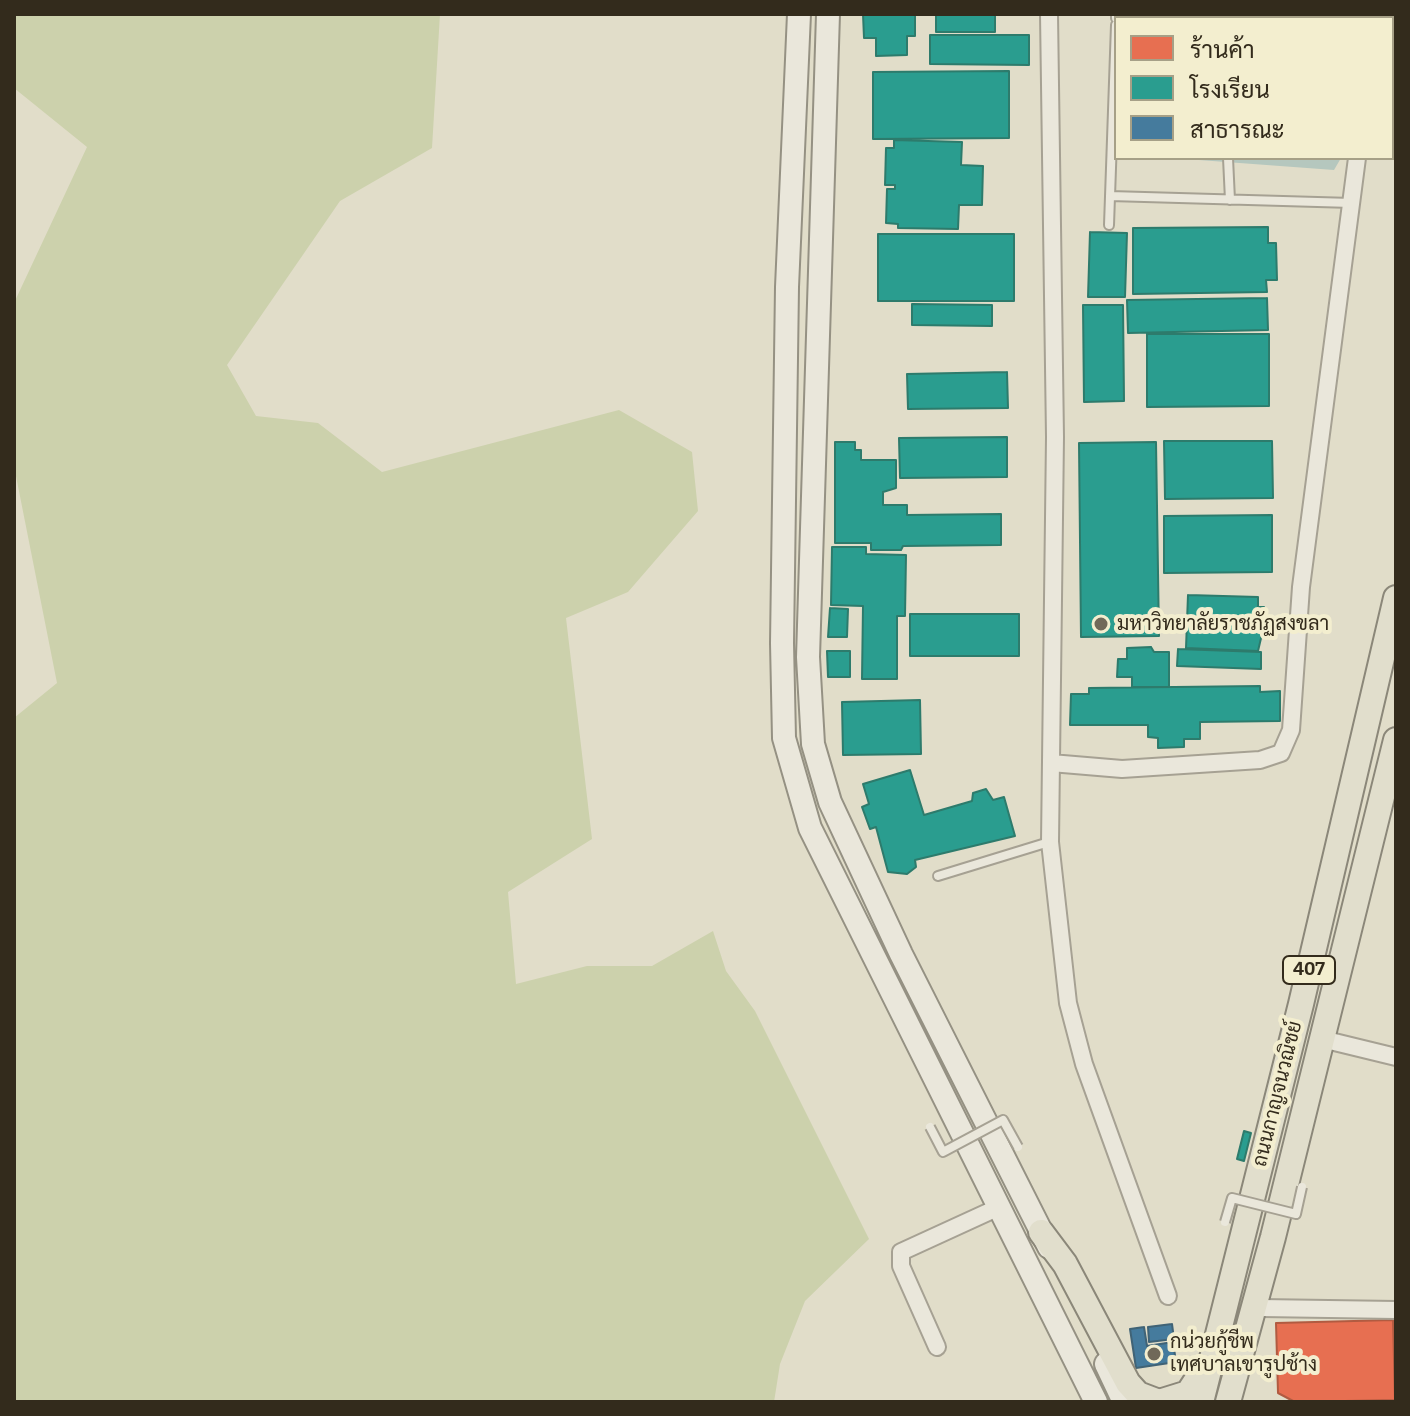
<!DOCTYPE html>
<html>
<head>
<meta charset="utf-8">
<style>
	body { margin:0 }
	#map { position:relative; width:1410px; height:1416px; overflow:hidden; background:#e1ddc9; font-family:Bitter,Sarabun,serif }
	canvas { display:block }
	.frame { position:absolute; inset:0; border:16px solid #332b1c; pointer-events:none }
	.legend { position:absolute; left:1114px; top:16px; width:280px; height:144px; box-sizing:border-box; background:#f3eecf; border:2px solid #a6a087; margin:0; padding:10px 14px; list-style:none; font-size:24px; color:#332b1c }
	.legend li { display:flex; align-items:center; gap:16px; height:40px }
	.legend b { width:40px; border:2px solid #a6a087 }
</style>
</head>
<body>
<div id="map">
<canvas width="1410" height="1416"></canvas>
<div class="frame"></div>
<ul class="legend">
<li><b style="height:22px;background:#e76f51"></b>ร้านค้า</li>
<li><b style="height:22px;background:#2a9d8f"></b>โรงเรียน</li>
<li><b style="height:22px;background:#457b9d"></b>สาธารณะ</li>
</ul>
</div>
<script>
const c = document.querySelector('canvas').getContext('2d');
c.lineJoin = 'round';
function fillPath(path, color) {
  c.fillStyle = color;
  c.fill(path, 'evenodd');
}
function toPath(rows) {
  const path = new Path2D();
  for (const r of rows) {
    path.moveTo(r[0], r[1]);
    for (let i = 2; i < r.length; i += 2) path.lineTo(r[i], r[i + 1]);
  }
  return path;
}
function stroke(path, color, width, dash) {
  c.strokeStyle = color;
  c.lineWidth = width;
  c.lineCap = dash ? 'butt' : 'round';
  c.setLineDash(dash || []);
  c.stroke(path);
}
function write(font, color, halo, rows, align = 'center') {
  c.font = font + ' Bitter,Sarabun,serif';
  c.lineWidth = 8;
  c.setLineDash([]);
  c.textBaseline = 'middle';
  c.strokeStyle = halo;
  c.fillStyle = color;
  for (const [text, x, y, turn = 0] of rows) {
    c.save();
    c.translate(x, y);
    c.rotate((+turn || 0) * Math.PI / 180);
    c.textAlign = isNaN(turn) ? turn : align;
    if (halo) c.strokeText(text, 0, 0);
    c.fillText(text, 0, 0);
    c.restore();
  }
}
fillPath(toPath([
	[14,14,440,14,432,148,340,201,227,365,256,416,318,423,382,472,619,410,692,452,698,511,628,592,566,618,592,839,508,892,516,984,587,966,652,966,713,931,726,971,755,1011,869,1239,805,1301,780,1364,774,1402,14,1402,14,718,57,683,14,466,14,303,87,147,14,88]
]), '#ccd1ac');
fillPath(toPath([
	[1144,14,1301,14,1327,18,1144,18],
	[1172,158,1341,158,1334,170]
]), '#b5c7be');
const shops = toPath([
	[1393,1320,1395,1400,1295,1402,1278,1393,1276,1323,1393,1320]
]);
fillPath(shops, '#e76f51');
stroke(shops, '#b15b41', 2);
const schools = toPath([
	[863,14,915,14,915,36,907,36,907,55,876,56,876,38,864,38,863,14],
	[936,14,995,14,995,32,936,32,936,14],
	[930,35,1029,35,1029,65,930,64,930,35],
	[1009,71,1009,138,873,139,873,72,1009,71],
	[894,140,962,142,961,165,983,166,982,205,959,205,958,229,898,228,898,224,886,223,887,189,895,189,895,185,885,185,886,148,894,148,894,140],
	[1268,227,1268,243,1276,243,1277,280,1266,280,1267,292,1133,294,1133,228,1268,227],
	[1090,232,1127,233,1125,297,1088,297,1090,232],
	[878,234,1014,234,1014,301,878,301,878,234],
	[1267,298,1268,330,1128,333,1127,300,1267,298],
	[912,304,992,305,992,326,912,325,912,304],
	[1083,305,1123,305,1124,401,1084,402,1083,305],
	[1147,334,1269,334,1269,406,1147,407,1147,334],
	[1007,372,1008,408,908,409,907,374,1007,372],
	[1007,437,1007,477,900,478,899,438,1007,437],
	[1164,441,1272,441,1273,498,1165,499,1164,441],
	[835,442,855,442,855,450,861,450,861,460,896,460,896,488,883,492,883,505,907,505,907,515,1001,514,1001,545,903,546,901,550,871,550,871,543,835,543,835,442],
	[1156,442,1159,636,1081,637,1079,443,1156,442],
	[1272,515,1272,572,1164,573,1164,516,1272,515],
	[832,547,866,547,866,554,906,555,905,616,897,616,897,679,862,679,863,606,831,605,832,547],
	[1188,595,1258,597,1258,607,1264,607,1264,615,1271,616,1270,632,1262,634,1258,651,1186,648,1188,595],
	[830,608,848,609,847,637,828,637,830,608],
	[910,614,1019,614,1019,656,910,656,910,614],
	[1151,647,1154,652,1169,652,1169,687,1132,687,1132,677,1117,677,1118,659,1127,659,1127,648,1151,647],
	[1178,649,1261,652,1261,669,1177,666,1178,649],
	[827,651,850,651,850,677,828,677,827,651],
	[1260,686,1260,692,1280,691,1280,721,1200,722,1200,739,1184,739,1184,747,1158,748,1158,738,1148,737,1148,725,1070,725,1071,694,1089,694,1089,688,1260,686],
	[920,700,921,754,843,755,842,702,920,700],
	[910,770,924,815,972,801,973,793,986,789,993,800,1004,797,1015,836,915,860,916,867,907,874,888,872,876,827,870,829,862,807,869,804,863,784,910,770],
	[1244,1131,1251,1133,1244,1161,1237,1159,1244,1131]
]);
fillPath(schools, '#2a9d8f');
stroke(schools, '#2d7b6c', 2);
const public = toPath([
	[1172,1324,1174,1339,1149,1342,1148,1327,1172,1324],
	[1144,1327,1147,1346,1173,1342,1176,1362,1136,1368,1130,1329,1144,1327]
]);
fillPath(public, '#457b9d');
stroke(public, '#406376', 2);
const lane = toPath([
	[1116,18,1116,14],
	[1228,158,1230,200],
	[1110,196,1352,203],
	[1109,225,1116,25],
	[938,876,1049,842]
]);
const street = toPath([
	[1049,14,1055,437,1050,842,1068,1003,1084,1064,1168,1296],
	[1376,18,1376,14],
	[1051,763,1122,769,1260,760,1281,753,1291,730,1301,587,1357,158],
	[1322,1039,1396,1057],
	[1261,1308,1396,1310],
	[937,1347,901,1266,901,1252,997,1208]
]);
const secondary = toPath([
	[799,14,787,287,782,643,784,738,810,828,1096,1402],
	[828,14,808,657,813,744,830,802,901,954,1049,1247],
	[1106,1364,1124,1402]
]);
const primary = toPath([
	[1041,1232,1065,1264,1128,1383,1138,1394,1159,1402],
	[1159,1402,1188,1393,1205,1367],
	[1201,1402,1301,1004,1396,598],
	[1228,1402,1273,1237,1396,740]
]);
stroke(lane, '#a6a193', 12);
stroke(street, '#a6a193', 20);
stroke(secondary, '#959183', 26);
stroke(primary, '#8b8779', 28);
stroke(lane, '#eae7db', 8);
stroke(street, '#eae7db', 16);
stroke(secondary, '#eae7db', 22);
stroke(primary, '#e1decc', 24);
const laneBridge = toPath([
	[930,1127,943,1152,1003,1120,1018,1147],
	[1225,1222,1232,1198,1296,1214,1302,1187]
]);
stroke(laneBridge, '#a6a193', 12, []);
stroke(laneBridge, '#eae7db', 8);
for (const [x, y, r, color] of [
	[1101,624,8,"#706959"],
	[1154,1354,8,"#706959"]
]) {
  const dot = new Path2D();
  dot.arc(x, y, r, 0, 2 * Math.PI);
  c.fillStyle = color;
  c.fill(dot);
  stroke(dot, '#f3eecf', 3);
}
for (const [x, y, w] of [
	[1309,970,52]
]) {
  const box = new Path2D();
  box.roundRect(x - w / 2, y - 14, w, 28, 6);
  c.fillStyle = '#f3eecf';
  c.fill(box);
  stroke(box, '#332b1c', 2);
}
write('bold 18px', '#332b1c', null, [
	["407",1309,970]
]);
write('20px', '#332b1c', '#f3eecf', [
	["มหาวิทยาลัยราชภัฏสงขลา",1117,624],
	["กน่วยกู้ชีพ",1170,1342],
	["เทศบาลเขารูปช้าง",1170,1365]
], 'left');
write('20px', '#332b1c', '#f3eecf', [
	["ถนนกาญจนวณิชย์",1278,1094,-76]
]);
</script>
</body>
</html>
